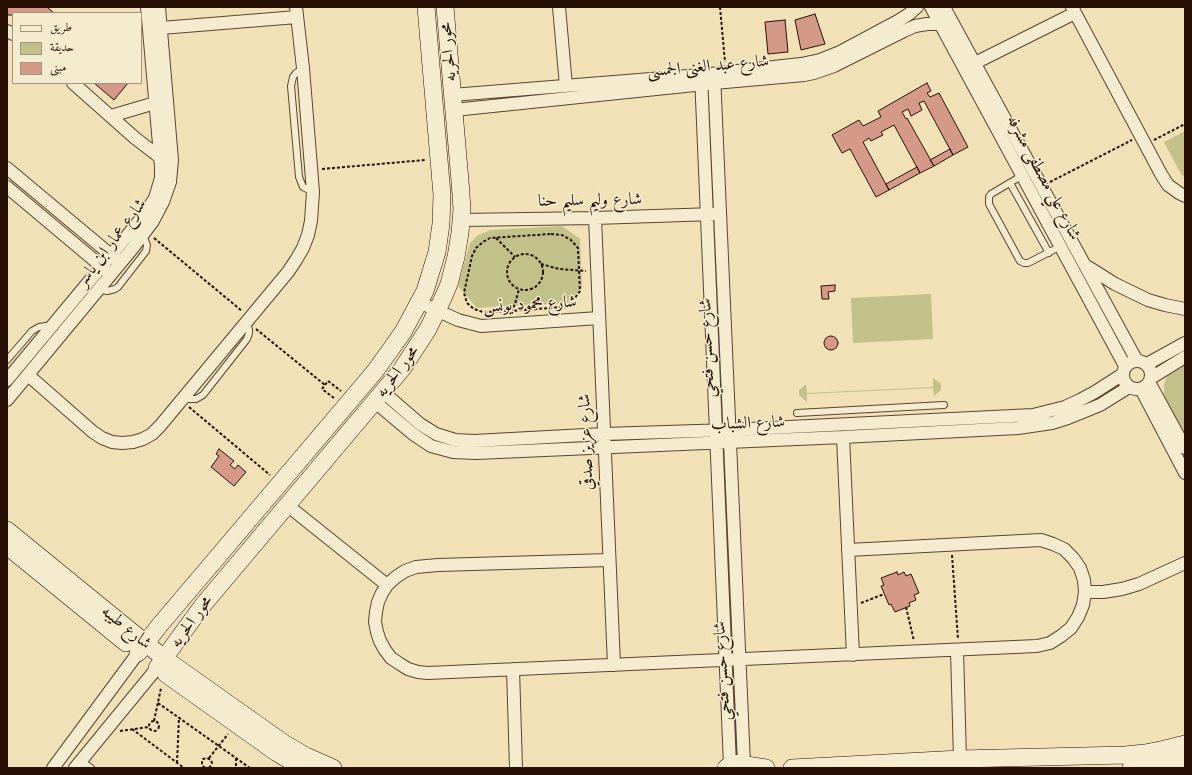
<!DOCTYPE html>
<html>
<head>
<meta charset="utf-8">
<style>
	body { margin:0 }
	#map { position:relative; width:1192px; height:775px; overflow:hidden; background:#f0e2b6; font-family:Cardo,Amiri,serif }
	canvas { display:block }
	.frame { position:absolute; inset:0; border:8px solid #281005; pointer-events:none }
	.legend { position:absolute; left:12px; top:12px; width:130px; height:72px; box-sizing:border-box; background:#f5ecd0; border:1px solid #a3947f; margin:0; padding:5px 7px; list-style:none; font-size:12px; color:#281005 }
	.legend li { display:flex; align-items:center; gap:8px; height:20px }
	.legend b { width:20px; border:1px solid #a3947f }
</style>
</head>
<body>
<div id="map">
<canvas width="1192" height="775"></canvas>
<div class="frame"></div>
<ul class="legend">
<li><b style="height:5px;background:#f5ecd0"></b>طريق</li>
<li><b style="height:11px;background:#c1c189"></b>حديقة</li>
<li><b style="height:11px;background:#d59a87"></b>مبنى</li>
</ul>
</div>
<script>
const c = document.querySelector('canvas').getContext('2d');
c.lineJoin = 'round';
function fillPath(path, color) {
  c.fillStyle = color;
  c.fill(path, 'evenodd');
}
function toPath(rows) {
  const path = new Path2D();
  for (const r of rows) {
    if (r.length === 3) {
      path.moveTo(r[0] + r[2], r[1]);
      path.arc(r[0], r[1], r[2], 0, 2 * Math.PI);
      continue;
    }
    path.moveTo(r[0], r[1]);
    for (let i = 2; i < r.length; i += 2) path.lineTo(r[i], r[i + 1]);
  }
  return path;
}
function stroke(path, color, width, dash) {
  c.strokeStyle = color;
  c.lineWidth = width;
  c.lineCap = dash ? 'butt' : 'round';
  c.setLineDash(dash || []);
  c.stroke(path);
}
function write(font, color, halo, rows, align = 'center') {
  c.font = font + ' Cardo,Amiri,serif';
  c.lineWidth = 3;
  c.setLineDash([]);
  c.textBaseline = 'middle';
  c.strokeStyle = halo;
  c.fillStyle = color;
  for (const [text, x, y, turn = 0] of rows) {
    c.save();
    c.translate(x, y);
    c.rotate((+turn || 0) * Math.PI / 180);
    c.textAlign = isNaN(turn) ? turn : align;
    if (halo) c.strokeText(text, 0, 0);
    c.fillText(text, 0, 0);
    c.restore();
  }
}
fillPath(toPath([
	[1185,131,1185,177,1181,174,1164,142],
	[562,226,580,239,582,287,568,303,477,308,458,286,470,243,478,235,491,230],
	[931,294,933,339,853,343,851,298],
	[1185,363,1185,438,1164,395,1164,385,1167,376,1173,370],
	[933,378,941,384,941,390,934,396,933,388,807,394,807,402,799,395,799,390,806,384,807,393,933,387]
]), '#c1c189');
const building = toPath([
	[7,7,47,7,54,13,13,13,13,15,7,15,7,7],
	[815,14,825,44,801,50,795,20,815,14],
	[785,20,788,52,768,54,765,22,785,20],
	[94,83,128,83,114,100,94,83],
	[927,83,931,91,927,93,930,97,939,93,968,147,953,155,924,101,919,103,922,110,911,116,908,109,902,112,906,119,907,118,934,166,920,173,894,125,881,132,883,135,871,141,869,138,863,142,889,190,876,197,850,149,842,153,832,135,859,120,863,126,881,117,878,111,927,83],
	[950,149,953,155,934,166,930,160,950,149],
	[917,167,920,173,889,190,886,184,917,167],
	[835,285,835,291,828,292,829,299,822,299,821,286,835,285],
	[831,343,7],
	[219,449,234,461,230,465,235,469,238,465,246,472,234,486,211,467,219,456,216,454,219,449],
	[897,572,898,575,904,572,906,576,911,574,919,593,914,595,916,600,909,603,910,606,895,612,891,604,889,605,881,586,884,585,881,578,897,572]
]);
fillPath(building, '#d59a87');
stroke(building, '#281005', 1);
const service = toPath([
	[303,68,296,73,293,77,291,86,299,177,303,187,313,192],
	[1023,175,991,194,989,197,989,204,1020,261,1024,263,1028,263,1061,246],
	[1010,183,1049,253],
	[99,289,107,291,115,289,118,287,146,251,147,245,143,235],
	[7,360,32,331,39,327,52,325],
	[183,398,187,399,196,399,203,395,247,339,249,333,249,329,246,323],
	[797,413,944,405],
	[81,761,91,768]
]);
const minor = toPath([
	[559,7,566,86],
	[931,7,1125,366],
	[944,7,1137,361],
	[1072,7,1161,174,1168,185,1179,193,1185,196],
	[161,28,297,17],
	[7,31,13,34],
	[975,63,1075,13],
	[714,74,744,764],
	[701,75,730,765],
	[73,83,135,138,161,158],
	[452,95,701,75,801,64,820,60,840,52,898,21,909,14,917,7],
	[454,110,714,83,804,75,814,73,834,66,904,31,915,26,927,24,939,24,954,26],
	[111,116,155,103],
	[7,168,117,260],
	[7,187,107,271],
	[595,218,614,665],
	[461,220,595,218,714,214],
	[1088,267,1115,284,1148,300,1165,305,1185,309],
	[419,302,458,320,481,326,599,318],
	[1137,375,14],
	[1147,364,1185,343],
	[28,375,93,432,102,438,112,442,122,443,133,442,143,439,152,434,160,426,288,272,296,260,303,248,308,235,311,221,313,192,303,68,296,7],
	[1151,378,1185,357],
	[7,380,122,242,144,215,155,198,161,178,161,167,147,7],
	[1149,382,1185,448],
	[1141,389,1185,473],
	[383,392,420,424,436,434,455,440,474,441,604,434,728,430,1033,415,1065,407,1080,400,1095,392,1123,374],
	[7,400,132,249,153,221,163,202,170,182,172,160,159,7],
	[375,402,413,434,431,446,453,452,476,453,843,437,1018,428,1052,423,1068,418,1100,405,1129,387],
	[843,437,853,655],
	[287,505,387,585],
	[609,560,438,565,416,567,405,571,396,577,387,585,382,593,378,602,376,612,375,622,377,632,380,641,385,650,391,658,400,664,408,669,418,672,428,673,1037,646,1050,643,1061,636,1071,628,1078,617,1083,605,1085,592,1084,580,1080,568,1073,558,1064,549,1053,544,1041,540,848,550],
	[1085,592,1103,592,1122,589,1139,584,1185,563],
	[957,650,960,759],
	[513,669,516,768],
	[53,768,138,653],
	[75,768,157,668]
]);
const secondary = toPath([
	[7,530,165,659,285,744,306,756,333,768],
	[7,546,126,643],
	[138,653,159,626,376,370,403,332,425,291,437,252,441,224,442,195,426,7],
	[157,668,203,605,402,369,428,329,443,298,449,284,456,257,460,233,462,209,460,181,445,7],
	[166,674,277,753,303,768],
	[746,765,766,768],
	[726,768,730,765,739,763,746,765,749,768],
	[792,768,960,759,1125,755,1145,753,1165,749,1185,744],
	[1131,768,1149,766,1185,758]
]);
stroke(service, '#5a4431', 8);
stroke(minor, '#5a4431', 14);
stroke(secondary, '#281005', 18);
stroke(toPath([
	[720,7,725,62],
	[1154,140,1185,124],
	[322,169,425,160],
	[1050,182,1132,140],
	[551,234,562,235,571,240,578,248,580,291,572,302,567,306,562,307,511,311,483,312,474,309,467,303,464,293,472,256,476,248,483,242,490,238,551,234],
	[154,238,242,311],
	[496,238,515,257],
	[525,272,18],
	[541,264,559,269,586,271],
	[511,312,515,304,519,289],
	[256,329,325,385],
	[334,398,322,389,328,381,341,391],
	[189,407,270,475],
	[952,555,958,639],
	[861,603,884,594],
	[906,607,914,641],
	[158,703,250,768],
	[154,726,5],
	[154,721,161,688],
	[132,729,184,768],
	[120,731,149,727],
	[209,758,228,734],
	[236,758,236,768],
	[177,763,179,717],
	[205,768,202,765,202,761,203,759,207,758,211,760,212,763,210,767,206,768]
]), '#281005', 2, [3, 2]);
stroke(service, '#f5ecd0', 6);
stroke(minor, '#f5ecd0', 12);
stroke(secondary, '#f5ecd0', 17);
write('17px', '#281005', '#f5ecd0', [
	["محور الحريه",449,52,-95],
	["شارع عبد الغنى الجمسى",708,67,-5],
	["شارع علي مصطفى مشرفه",1043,178,62],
	["شارع وليم سليم حنا",590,201,-1],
	["شارع عمار ابن ياسر",112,243,-53],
	["شارع محمود يونس",530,305,-3],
	["شارع حسن فتحي",708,348,-92],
	["محور الحريه",398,372,-53],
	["شارع الشباب",748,424,-2],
	["شارع عزيز صدقي",587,442,-92],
	["محور الحريه",192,622,-54],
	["شارع طيبه",126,628,39],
	["شارع حسن فتحي",723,671,-93]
]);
</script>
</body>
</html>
